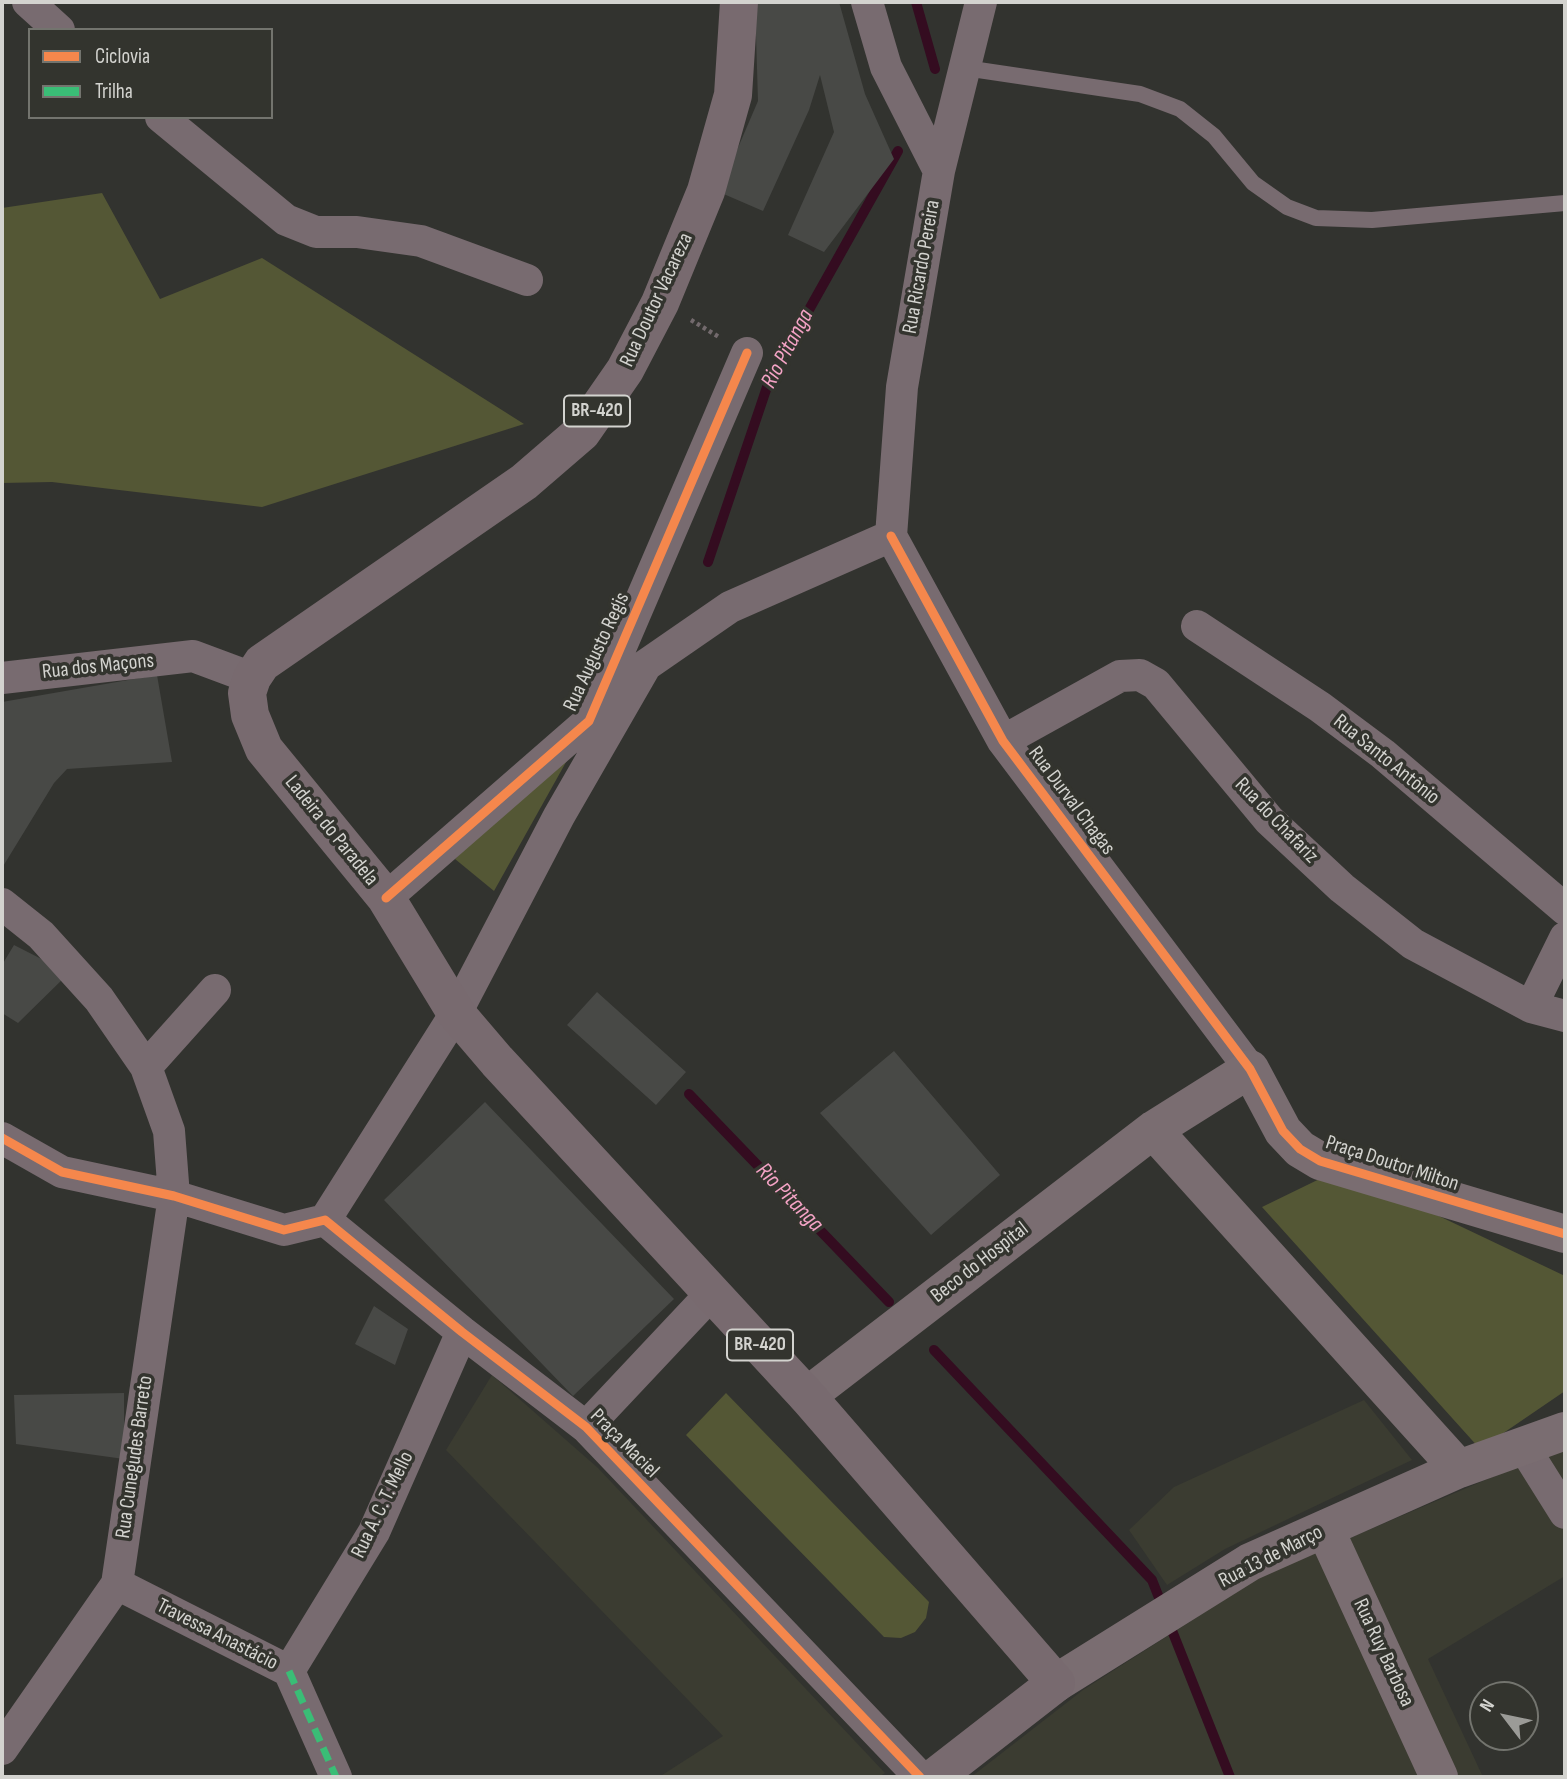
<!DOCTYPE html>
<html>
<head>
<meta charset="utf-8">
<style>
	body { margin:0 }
	#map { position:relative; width:1567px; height:1779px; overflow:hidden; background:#32332f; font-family:"Sofia Sans Condensed",sans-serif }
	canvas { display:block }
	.frame { position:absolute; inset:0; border:4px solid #d3d3cf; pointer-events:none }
	.legend { position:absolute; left:28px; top:28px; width:245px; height:91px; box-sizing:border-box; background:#33342e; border:2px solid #73746e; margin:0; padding:9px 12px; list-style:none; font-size:21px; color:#d3d3cf }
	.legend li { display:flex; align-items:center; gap:14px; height:35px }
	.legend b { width:35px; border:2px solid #73746e }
	.north { position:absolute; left:1469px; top:1681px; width:70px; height:70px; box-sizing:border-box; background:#33342e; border:2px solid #73746e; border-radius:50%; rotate:302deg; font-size:19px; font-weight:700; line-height:28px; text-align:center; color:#d3d3cf }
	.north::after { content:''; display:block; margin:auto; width:24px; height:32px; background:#9b9b97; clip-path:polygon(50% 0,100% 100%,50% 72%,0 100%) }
</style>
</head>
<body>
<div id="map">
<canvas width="1567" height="1779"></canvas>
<div class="frame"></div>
<ul class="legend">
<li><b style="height:9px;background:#f5874c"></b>Ciclovia</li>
<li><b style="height:9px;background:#3abd76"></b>Trilha</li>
</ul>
<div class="north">N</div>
</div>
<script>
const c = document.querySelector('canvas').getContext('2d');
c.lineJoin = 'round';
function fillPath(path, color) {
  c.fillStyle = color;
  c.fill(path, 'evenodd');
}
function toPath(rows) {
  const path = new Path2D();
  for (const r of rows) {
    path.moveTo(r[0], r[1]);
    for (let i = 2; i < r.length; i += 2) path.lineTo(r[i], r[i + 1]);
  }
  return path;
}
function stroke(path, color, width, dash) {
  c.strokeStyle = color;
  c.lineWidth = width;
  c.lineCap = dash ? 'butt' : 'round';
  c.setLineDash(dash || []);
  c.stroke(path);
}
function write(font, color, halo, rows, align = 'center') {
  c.font = font + ' "Sofia Sans Condensed",sans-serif';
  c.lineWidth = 7;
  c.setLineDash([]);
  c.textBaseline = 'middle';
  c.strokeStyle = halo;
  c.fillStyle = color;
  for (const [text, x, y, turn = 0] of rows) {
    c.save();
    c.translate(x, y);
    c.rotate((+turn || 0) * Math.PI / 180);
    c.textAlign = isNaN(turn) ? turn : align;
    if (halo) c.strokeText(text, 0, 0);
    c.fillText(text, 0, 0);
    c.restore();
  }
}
fillPath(toPath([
	[492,1375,598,1468,885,1773,879,1777,659,1777,723,1736,446,1450],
	[1364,1400,1412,1460,1225,1549,1167,1585,1129,1530,1174,1487],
	[1565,1446,1565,1576,1428,1659,1483,1777,971,1777,1083,1690,1263,1575]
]), '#3b3c31');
fillPath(toPath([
	[102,193,160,299,262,258,524,424,262,507,52,482,2,483,2,208],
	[589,721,494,891,455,859],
	[1340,1169,1565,1276,1565,1391,1480,1449,1262,1207],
	[726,1393,929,1602,926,1618,915,1632,901,1638,884,1637,686,1435]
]), '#545735');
stroke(toPath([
	[916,2,935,69],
	[708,562,769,381,898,151],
	[689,1094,889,1302],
	[934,1350,1152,1580,1230,1777]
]), '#340c20', 10);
fillPath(toPath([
	[755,2,839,2,865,94,894,159,824,252,788,235,834,132,820,75,809,110,763,211,719,192,758,101],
	[157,675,172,762,67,769,54,783,2,868,2,702],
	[14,945,69,973,18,1023,2,1013,2,965],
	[597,992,686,1072,656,1105,567,1025],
	[894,1051,1000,1175,931,1235,820,1113],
	[485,1102,674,1299,573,1396,384,1200],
	[374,1306,408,1329,395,1365,355,1344],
	[124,1393,124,1459,16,1444,14,1395]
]), '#484946');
stroke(toPath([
	[691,320,719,337]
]), '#736a6d', 4.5, [3.5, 3.5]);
stroke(toPath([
	[965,68,1140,94,1180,109,1214,136,1253,183,1287,207,1316,218,1372,220,1565,203]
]), '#786b70', 16);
stroke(toPath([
	[28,2,59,30],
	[867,2,886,67,939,171],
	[161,117,286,220,316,232,357,232,421,241,527,280],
	[891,536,1003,741,1250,1069],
	[891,536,902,387,939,171,981,2],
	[1197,626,1320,707,1383,754,1565,909],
	[2,678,193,656,252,678],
	[630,680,646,665,730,607,891,536],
	[1003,741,1120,676,1140,675,1156,684,1269,820,1342,888,1413,944,1531,1007,1565,1016],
	[386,898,589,721,747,353],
	[2,904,41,935,99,999,146,1067,169,1131,174,1196,117,1584,2,1749],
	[1531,1007,1565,938],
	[146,1067,215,990],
	[2,1138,62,1172,174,1196,284,1230,325,1220,462,1332,586,1427,920,1777],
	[325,1220,456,1013,559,816,646,665],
	[586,1427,712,1293],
	[1523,1446,1565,1513],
	[117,1584,289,1671,336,1777],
	[289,1671,374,1532,462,1332]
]), '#786b70', 32);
stroke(toPath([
	[1153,1130,1459,1469],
	[807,1396,1153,1130,1250,1069,1283,1131,1300,1149,1320,1161,1565,1234],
	[1325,1529,1439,1777],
	[1056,1683,1250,1562,1459,1469,1565,1431]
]), '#7a6d71', 38);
stroke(toPath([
	[739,2,733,95,706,191,660,303,625,370,582,432,524,482,262,663,252,678,247,693,250,715,264,749,386,898,456,1013,497,1061,807,1396,1056,1683,935,1777]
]), '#786a6f', 38);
stroke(toPath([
	[289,1671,336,1777]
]), '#3abd76', 7, [14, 7]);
stroke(toPath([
	[891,536,1003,741,1250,1069,1283,1131,1300,1149,1320,1161,1565,1234],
	[386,898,589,721,747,353],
	[2,1138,62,1172,174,1196,284,1230,325,1220,462,1332,586,1427,920,1777]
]), '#f5874c', 9);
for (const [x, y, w] of [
	[597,411,66],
	[760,1345,66]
]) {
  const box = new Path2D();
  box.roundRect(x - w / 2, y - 15.5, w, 31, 5);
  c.fillStyle = '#33342e';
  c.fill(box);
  stroke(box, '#d3d3cf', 2);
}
write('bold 19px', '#d3d3cf', null, [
	["BR-420",597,411],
	["BR-420",760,1345]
]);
write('21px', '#d3d3cf', '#33342e', [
	["Rua Ricardo Pereira",922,267,-80],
	["Rua Doutor Vacareza",657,300,-65],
	["Rua Augusto Regis",597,652,-65],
	["Rua dos Maçons",98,667,-6],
	["Rua Santo Antônio",1386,760,39],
	["Rua Durval Chagas",1071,801,53],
	["Rua do Chafariz",1276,821,46],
	["Ladeira do Paradela",331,831,51],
	["Praça Doutor Milton",1392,1164,18],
	["Beco do Hospital",980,1263,-38],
	["Praça Maciel",624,1444,45],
	["Rua Cunegudes Barreto",135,1457,-82],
	["Rua A. C. T. Mello",383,1505,-64],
	["Rua 13 de Março",1271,1557,-27],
	["Travessa Anastácio",217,1635,27],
	["Rua Ruy Barbosa",1383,1653,65]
]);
write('italic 23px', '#f4a3c5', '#33342e', [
	["Rio Pitanga",788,349,-62],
	["Rio Pitanga",789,1198,46]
]);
</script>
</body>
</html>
